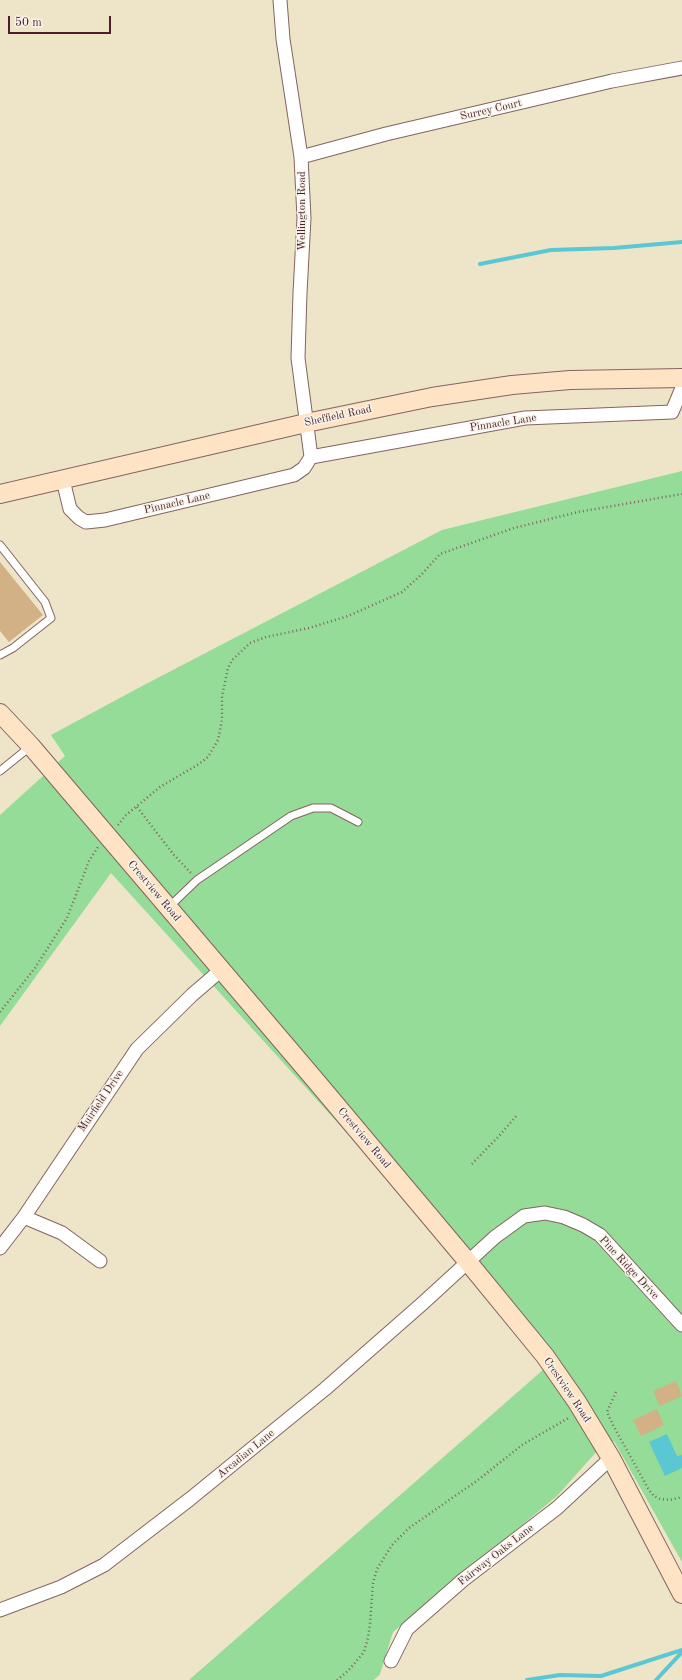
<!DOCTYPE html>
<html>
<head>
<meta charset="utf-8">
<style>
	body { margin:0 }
	#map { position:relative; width:682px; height:1680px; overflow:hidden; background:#eee5c8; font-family:"Old Standard TT",serif }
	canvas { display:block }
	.scale { position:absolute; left:8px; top:16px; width:103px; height:18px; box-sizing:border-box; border:2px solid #4a1f2b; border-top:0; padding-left:5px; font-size:12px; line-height:14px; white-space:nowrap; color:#4a1f2b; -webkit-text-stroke:3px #f7f3e8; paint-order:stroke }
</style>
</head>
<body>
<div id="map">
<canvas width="682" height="1680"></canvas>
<div class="scale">50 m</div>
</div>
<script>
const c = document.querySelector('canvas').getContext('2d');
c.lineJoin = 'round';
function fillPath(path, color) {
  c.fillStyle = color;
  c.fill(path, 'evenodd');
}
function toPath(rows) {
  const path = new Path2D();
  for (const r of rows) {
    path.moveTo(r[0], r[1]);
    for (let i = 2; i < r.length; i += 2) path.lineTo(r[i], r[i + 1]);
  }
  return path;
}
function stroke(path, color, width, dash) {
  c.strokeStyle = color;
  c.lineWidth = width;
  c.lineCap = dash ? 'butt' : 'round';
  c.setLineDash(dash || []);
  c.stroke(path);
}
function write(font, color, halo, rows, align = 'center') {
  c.font = font + ' "Old Standard TT",serif';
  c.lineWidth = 3;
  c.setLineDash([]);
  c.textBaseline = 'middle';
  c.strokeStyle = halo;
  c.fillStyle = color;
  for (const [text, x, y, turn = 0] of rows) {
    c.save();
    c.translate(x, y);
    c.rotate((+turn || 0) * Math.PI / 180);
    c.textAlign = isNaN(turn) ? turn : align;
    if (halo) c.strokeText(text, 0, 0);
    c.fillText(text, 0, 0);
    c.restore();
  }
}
fillPath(toPath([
	[682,471,682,1562,614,1441,598,1450,557,1496,393,1632,380,1674,374,1680,189,1680,544,1369,367,1155,111,873,0,1026,0,815,65,756,51,735,144,685,442,530]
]), '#94dc97');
fillPath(toPath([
	[667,1434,677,1456,682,1455,682,1468,665,1476,649,1442]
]), '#5bc7d3');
stroke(toPath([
	[480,264,551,250,614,248,682,242],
	[527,1680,560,1675,601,1676,682,1650],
	[656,1680,682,1652]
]), '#5bc7d3', 4);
fillPath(toPath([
	[0,562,43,615,9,642,0,631],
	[676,1381,682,1396,660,1406,653,1391],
	[657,1409,664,1425,641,1436,633,1420]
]), '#d2b187');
const lane = toPath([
	[0,545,45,602,51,618,13,648,0,655],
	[0,771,31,746],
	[169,907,197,880,291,816,313,808,331,808,358,822]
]);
const street = toPath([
	[301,157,386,134,612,81,682,68],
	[311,457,525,418,672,412,682,388],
	[63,480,70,509,79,518,86,522,105,520,294,475,304,468,311,457,298,358,300,293,304,218,301,157,283,39,280,0],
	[24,1217,62,1233,100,1261],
	[0,1248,24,1217,137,1049,192,995,221,970],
	[0,1610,61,1587,104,1565,190,1499,325,1389,423,1303,495,1237,524,1216,545,1213,564,1217,583,1225,600,1235,682,1325],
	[391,1661,407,1629,463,1580,557,1508,611,1458]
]);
const secondary = toPath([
	[0,494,306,423,432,397,512,385,570,380,682,378],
	[0,713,31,746,316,1081,468,1262,545,1356,577,1402,611,1458,682,1594]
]);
stroke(lane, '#836462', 9);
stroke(street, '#836462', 15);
stroke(secondary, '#836462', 20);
stroke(toPath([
	[137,807,174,855,191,873],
	[118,825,126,815,160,787,199,764,208,757,218,740,222,720,222,696,228,668,232,660,250,643,266,637,309,628,348,616,402,592,421,575,440,554,514,528,578,512,682,494],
	[0,1012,35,968,67,918,89,861,98,847],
	[472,1164,498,1137,518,1114],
	[616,1392,607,1412,613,1425,649,1490,654,1496,660,1499,670,1500,682,1497],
	[337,1680,348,1671,364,1652,368,1638,370,1624,373,1583,377,1569,392,1545,409,1528,478,1480,522,1445,570,1417]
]), '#836462', 2.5, [1, 3]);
stroke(lane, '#fff', 7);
stroke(street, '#fff', 13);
stroke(secondary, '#fee4c5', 18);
write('11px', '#4a1f2b', '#f7f3e8', [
	["Surrey Court",491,110,-13],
	["Wellington Road",302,211,-90],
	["Sheffield Road",338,416,-12],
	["Pinnacle Lane",503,423,-9],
	["Pinnacle Lane",177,503,-13],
	["Crestview Road",154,891,50],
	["Muirfield Drive",101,1101,-56],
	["Crestview Road",364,1138,50],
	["Pine Ridge Drive",629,1268,47],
	["Crestview Road",567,1390,56],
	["Arcadian Lane",246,1454,-39],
	["Fairway Oaks Lane",496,1555,-38]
]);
</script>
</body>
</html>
